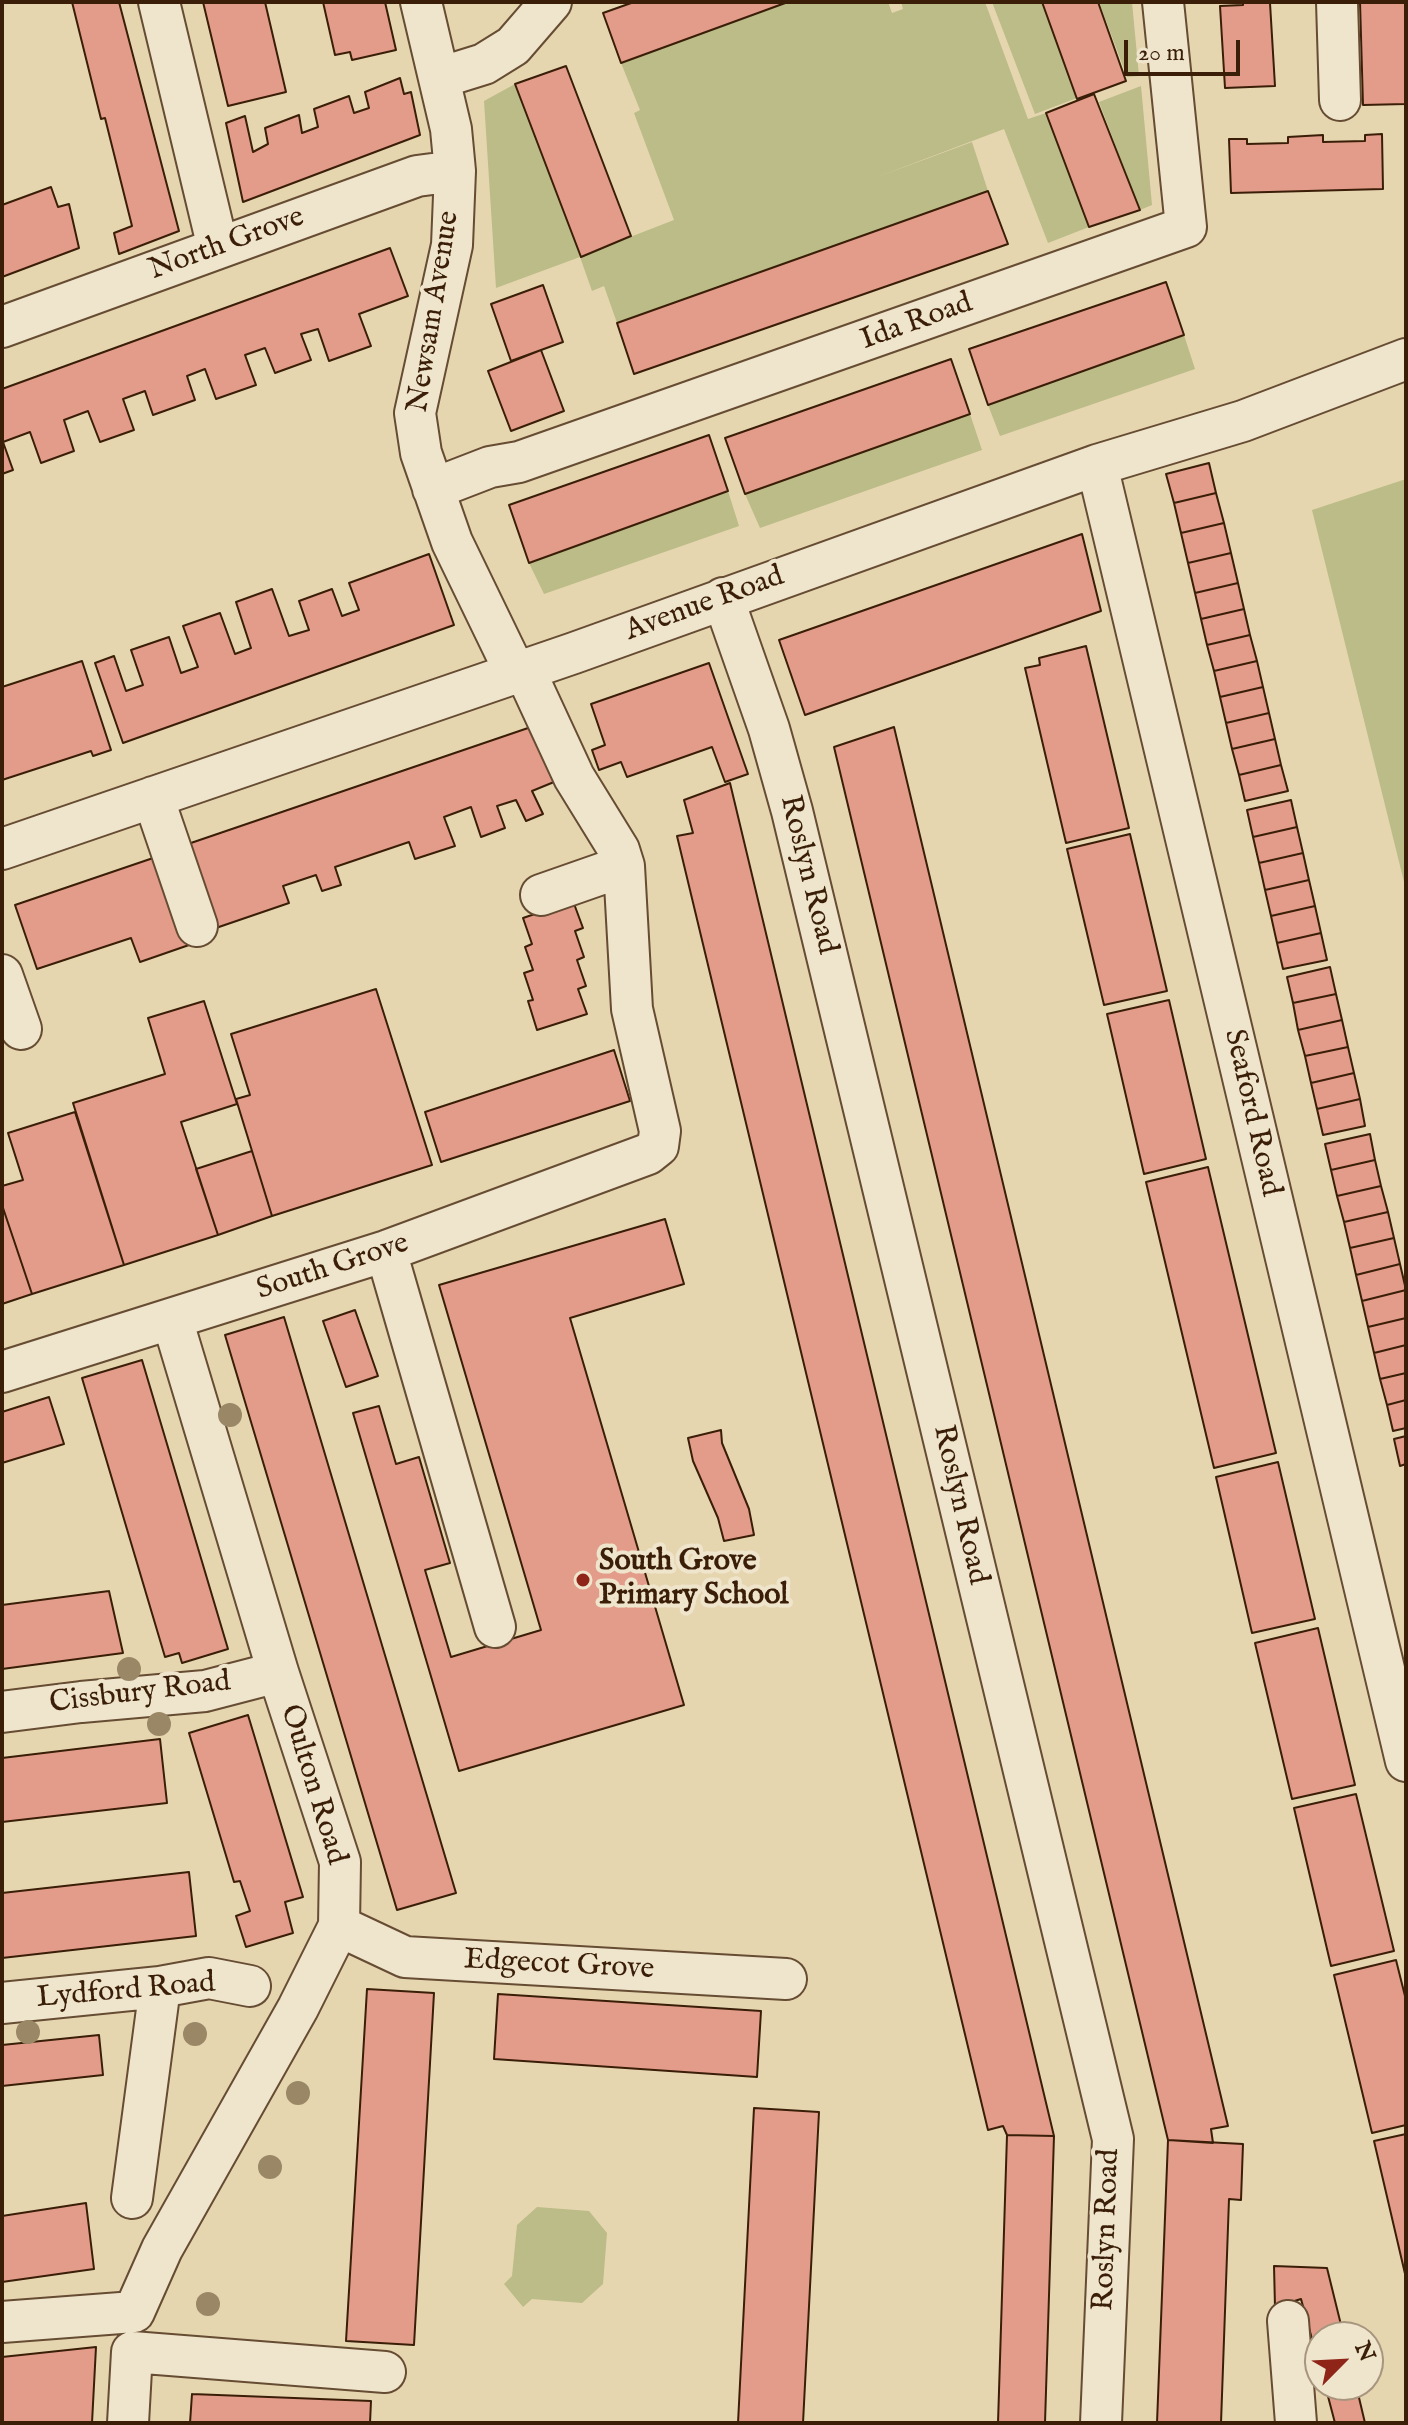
<!DOCTYPE html>
<html>
<head>
<meta charset="utf-8">
<style>
	body { margin:0 }
	#map { position:relative; width:1408px; height:2425px; overflow:hidden; background:#e6d6b0; font-family:"IM FELL English",serif }
	canvas { display:block }
	.frame { position:absolute; inset:0; border:4px solid #3a1e08; pointer-events:none }
	.north { position:absolute; left:1304px; top:2321px; width:80px; height:80px; box-sizing:border-box; background:#efe4cc; border:2px solid #a7957e; border-radius:50%; rotate:66deg; font-size:22px; font-weight:700; line-height:32px; text-align:center; color:#3a1e08 }
	.north::after { content:''; display:block; margin:auto; width:28px; height:36px; background:#8f2418; clip-path:polygon(50% 0,100% 100%,50% 72%,0 100%) }
	.scale { position:absolute; left:1124px; top:40px; width:116px; height:36px; box-sizing:border-box; border:4px solid #3a1e08; border-top:0; padding-left:10px; font-size:24px; line-height:28px; white-space:nowrap; color:#3a1e08; -webkit-text-stroke:6px #efe4cc; paint-order:stroke }
</style>
</head>
<body>
<div id="map">
<canvas width="1408" height="2425"></canvas>
<div class="frame"></div>
<div class="north">N</div>
<div class="scale">20 m</div>
</div>
<script>
const c = document.querySelector('canvas').getContext('2d');
c.lineJoin = 'round';
function fillPath(path, color) {
  c.fillStyle = color;
  c.fill(path, 'evenodd');
}
function toPath(rows) {
  const path = new Path2D();
  for (const r of rows) {
    path.moveTo(r[0], r[1]);
    for (let i = 2; i < r.length; i += 2) path.lineTo(r[i], r[i + 1]);
  }
  return path;
}
function stroke(path, color, width, dash) {
  c.strokeStyle = color;
  c.lineWidth = width;
  c.lineCap = dash ? 'butt' : 'round';
  c.setLineDash(dash || []);
  c.stroke(path);
}
function write(font, color, halo, rows, align = 'center') {
  c.font = font + ' "IM FELL English",serif';
  c.lineWidth = 8;
  c.setLineDash([]);
  c.textBaseline = 'middle';
  c.strokeStyle = halo;
  c.fillStyle = color;
  for (const [text, x, y, turn = 0] of rows) {
    c.save();
    c.translate(x, y);
    c.rotate((+turn || 0) * Math.PI / 180);
    c.textAlign = isNaN(turn) ? turn : align;
    if (halo) c.strokeText(text, 0, 0);
    c.fillText(text, 0, 0);
    c.restore();
  }
}
fillPath(toPath([
	[788,2,888,2,892,13,903,9,901,2,985,2,1028,119,1046,113,1089,227,1048,243,1004,129,872,179,972,142,988,191,617,323,604,286,592,291,580,257,496,288,484,101,515,84,581,256,674,220,634,113,640,110,621,63],
	[992,2,1042,2,1077,98,1035,114],
	[1099,2,1132,2,1139,76,1127,77],
	[1141,86,1152,205,1140,210,1099,102],
	[1184,335,1195,369,1000,436,988,405],
	[970,414,982,450,760,528,745,494],
	[1406,479,1406,890,1312,510],
	[728,491,739,526,544,594,529,563],
	[537,2207,589,2211,607,2233,603,2284,582,2303,532,2299,523,2307,504,2284,512,2276,517,2225]
]), '#bbbc87');
const building = toPath([
	[72,2,119,2,179,231,119,254,114,233,132,226,105,118,101,119,72,2],
	[203,2,265,2,286,92,228,106,203,2],
	[323,2,385,2,396,50,352,60,350,52,335,55,323,2],
	[634,2,788,2,621,63,603,13,634,2],
	[1042,2,1098,2,1126,81,1077,99,1042,2],
	[1243,2,1288,2,1270,3,1275,86,1225,88,1220,6,1243,5,1243,2],
	[1360,2,1406,2,1406,104,1363,105,1360,2],
	[566,66,631,236,581,257,515,84,566,66],
	[400,78,404,94,411,92,420,135,243,202,226,123,245,116,253,152,268,144,265,128,299,115,302,133,318,127,314,109,349,96,354,113,369,108,365,92,400,78],
	[1094,94,1140,210,1089,227,1046,113,1094,94],
	[1382,134,1383,189,1231,193,1229,139,1247,139,1247,144,1288,143,1288,137,1323,135,1323,142,1365,141,1365,135,1382,134],
	[51,187,58,207,69,204,79,248,2,277,2,205,51,187],
	[988,191,1008,244,634,374,617,323,988,191],
	[390,248,408,296,359,314,371,346,329,361,318,329,301,334,311,360,275,373,265,348,245,355,256,385,216,399,205,369,187,376,195,400,153,415,145,391,123,399,134,430,100,442,88,411,64,420,74,451,41,463,30,432,3,442,13,470,2,474,2,389,390,248],
	[1166,282,1184,335,988,405,969,349,1166,282],
	[543,285,563,342,511,361,491,304,543,285],
	[541,350,564,411,511,431,488,371,541,350],
	[951,359,970,414,745,494,725,438,951,359],
	[709,435,728,491,529,563,509,505,709,435],
	[1209,463,1216,493,1174,503,1166,474,1209,463],
	[1216,493,1224,523,1181,533,1174,503,1216,493],
	[1224,523,1231,553,1188,563,1181,533,1224,523],
	[1082,534,1101,611,805,715,779,640,1082,534],
	[1231,553,1238,583,1195,593,1188,563,1231,553],
	[429,554,454,625,123,743,95,663,114,656,126,691,143,685,131,650,169,637,181,673,198,667,183,626,220,613,235,654,251,648,236,602,272,589,289,636,309,630,299,601,332,589,342,616,359,610,349,583,429,554],
	[1238,583,1244,609,1201,619,1195,593,1238,583],
	[1244,609,1250,635,1207,645,1201,619,1244,609],
	[1250,635,1257,661,1214,671,1207,645,1250,635],
	[1086,646,1129,828,1066,843,1025,668,1040,665,1039,658,1086,646],
	[82,661,111,750,93,756,91,751,2,780,2,687,82,661],
	[1257,661,1263,687,1220,697,1214,671,1257,661],
	[709,663,748,774,725,782,712,747,627,777,621,762,599,770,592,750,605,745,591,704,709,663],
	[1263,687,1269,713,1226,723,1220,697,1263,687],
	[1269,713,1275,739,1232,749,1226,723,1269,713],
	[531,727,554,782,532,791,543,814,526,821,516,800,497,806,505,828,481,837,471,807,444,817,455,846,415,859,409,842,335,867,341,885,322,891,316,875,283,886,289,903,213,929,185,845,531,727],
	[894,727,1228,2126,1211,2129,1213,2143,1168,2140,834,747,894,727],
	[1275,739,1281,765,1239,775,1232,749,1275,739],
	[1281,765,1288,791,1245,801,1239,775,1281,765],
	[730,783,1054,2136,1007,2135,1003,2126,988,2130,677,836,693,833,684,800,730,783],
	[1291,800,1297,827,1253,837,1247,810,1291,800],
	[1297,827,1303,853,1259,863,1253,837,1297,827],
	[1130,834,1167,991,1104,1005,1067,849,1130,834],
	[1303,853,1309,880,1265,890,1259,863,1303,853],
	[159,856,189,945,140,962,131,938,37,969,15,905,159,856],
	[1309,880,1315,906,1271,916,1265,890,1309,880],
	[573,901,583,928,575,931,584,957,577,960,586,986,578,989,587,1014,537,1030,528,1001,533,1000,524,973,533,970,525,947,532,944,523,918,573,901],
	[1315,906,1321,933,1277,943,1271,916,1315,906],
	[1321,933,1327,960,1283,969,1277,943,1321,933],
	[1330,967,1336,994,1293,1003,1287,977,1330,967],
	[376,989,432,1165,272,1216,236,1099,250,1095,231,1034,376,989],
	[1336,994,1342,1020,1298,1030,1293,1003,1336,994],
	[1169,1000,1206,1159,1144,1174,1107,1014,1169,1000],
	[204,1001,237,1104,181,1122,218,1235,124,1265,73,1103,165,1074,148,1018,204,1001],
	[1342,1020,1348,1047,1305,1056,1298,1030,1342,1020],
	[1348,1047,1354,1073,1311,1083,1305,1056,1348,1047],
	[614,1050,630,1101,441,1162,425,1112,614,1050],
	[1354,1073,1360,1099,1317,1109,1311,1083,1354,1073],
	[1360,1099,1365,1126,1323,1135,1317,1109,1360,1099],
	[75,1112,124,1265,32,1294,2,1205,2,1186,23,1180,8,1133,75,1112],
	[1370,1134,1375,1160,1331,1170,1325,1144,1370,1134],
	[252,1151,272,1216,218,1235,196,1169,252,1151],
	[1375,1160,1381,1186,1337,1196,1331,1170,1375,1160],
	[1208,1167,1276,1453,1214,1468,1146,1182,1208,1167],
	[1381,1186,1388,1212,1344,1222,1337,1196,1381,1186],
	[2,1205,32,1294,2,1304,2,1205],
	[1388,1212,1394,1238,1350,1248,1344,1222,1388,1212],
	[665,1219,684,1284,570,1318,684,1705,459,1771,353,1413,379,1406,396,1464,419,1457,450,1563,425,1570,451,1657,541,1630,439,1285,665,1219],
	[1394,1238,1400,1264,1356,1275,1350,1248,1394,1238],
	[1400,1264,1406,1290,1362,1301,1356,1275,1400,1264],
	[1406,1290,1406,1318,1368,1327,1362,1301,1406,1290],
	[355,1310,378,1376,346,1387,323,1321,355,1310],
	[284,1317,456,1893,397,1910,225,1335,284,1317],
	[1406,1318,1406,1345,1374,1353,1368,1327,1406,1318],
	[1406,1345,1406,1373,1380,1379,1374,1353,1406,1345],
	[142,1360,228,1649,182,1663,179,1653,165,1657,82,1378,142,1360],
	[1406,1373,1406,1400,1387,1405,1380,1379,1406,1373],
	[49,1397,64,1444,2,1463,2,1412,49,1397],
	[1406,1400,1406,1428,1393,1431,1387,1405,1406,1400],
	[721,1430,722,1443,749,1509,754,1535,724,1541,718,1518,693,1461,688,1438,721,1430],
	[1406,1436,1406,1464,1400,1466,1394,1439,1406,1436],
	[1278,1462,1315,1619,1252,1633,1216,1477,1278,1462],
	[109,1591,123,1653,2,1669,2,1605,109,1591],
	[1318,1628,1355,1785,1292,1799,1255,1643,1318,1628],
	[248,1715,303,1897,285,1902,293,1933,246,1947,236,1916,250,1911,240,1881,234,1882,189,1733,248,1715],
	[160,1739,167,1803,2,1822,2,1758,160,1739],
	[1356,1794,1394,1951,1331,1966,1294,1808,1356,1794],
	[189,1872,196,1936,2,1958,2,1893,189,1872],
	[1396,1960,1406,2000,1406,2125,1372,2133,1334,1975,1396,1960],
	[367,1989,434,1993,414,2345,346,2341,367,1989],
	[498,1994,761,2011,757,2077,494,2059,498,1994],
	[99,2035,103,2075,2,2086,2,2045,99,2035],
	[754,2108,819,2112,803,2423,738,2423,754,2108],
	[1406,2134,1406,2278,1374,2141,1406,2134],
	[1007,2135,1054,2136,1045,2423,998,2423,1007,2135],
	[1168,2140,1243,2144,1241,2200,1229,2199,1221,2423,1157,2423,1168,2140],
	[86,2203,94,2269,2,2282,2,2216,86,2203],
	[1274,2266,1327,2268,1344,2337,1320,2337,1320,2368,1301,2299,1275,2307,1274,2266],
	[96,2347,92,2423,2,2423,2,2357,96,2347],
	[1325,2385,1356,2385,1365,2423,1335,2423,1325,2385],
	[192,2394,371,2401,370,2423,190,2423,192,2394]
]);
fillPath(building, '#e29c89');
stroke(building, '#3a1e08', 2);
const minor = toPath([
	[159,2,218,248],
	[421,2,451,129,455,171,452,245,415,413,421,453,452,542,515,672],
	[1337,2,1340,100],
	[439,78,484,64,513,46,551,2],
	[2,327,417,176,455,171],
	[1097,465,1406,1761],
	[433,489,490,467,519,462,1186,227,1163,2],
	[723,598,769,729,792,811,1113,2139,1101,2423],
	[153,797,197,926],
	[2,849,574,653,1097,465,1243,421,1406,359],
	[541,895,624,866],
	[2,975,21,1029],
	[386,1251,495,1627],
	[2,1372,386,1251,648,1154,658,1146,660,1131,632,1009,624,866,619,850,574,777,524,669],
	[2,1712,81,1702,205,1691,278,1672],
	[339,1926,405,1957,786,1979],
	[2,2003,160,1987,209,1978,250,1986],
	[132,2198,160,1987],
	[1288,2321,1296,2423],
	[2,2322,134,2312,162,2249,298,2008,339,1926,340,1862,278,1672,172,1319],
	[128,2423,132,2352,385,2372]
]);
stroke(minor, '#654c32', 44);
stroke(minor, '#efe4cc', 40);
c.fillStyle = '#998765';
for (const [x, y] of [
	[230,1415],
	[129,1669],
	[159,1724],
	[28,2032],
	[195,2034],
	[298,2093],
	[270,2167],
	[208,2304]
]) {
  c.beginPath();
  c.arc(x, y, 12, 0, 2 * Math.PI);
  c.fill();
}
for (const [x, y, r, color] of [
	[583,1580,8,"#8f2418"]
]) {
  const dot = new Path2D();
  dot.arc(x, y, r, 0, 2 * Math.PI);
  c.fillStyle = color;
  c.fill(dot);
  stroke(dot, '#efe4cc', 3);
}
write('30px', '#3a1e08', '#efe4cc', [
	["North Grove",227,245,-20],
	["Newsam Avenue",435,312,-81],
	["Ida Road",917,323,-20],
	["Avenue Road",705,605,-20],
	["Roslyn Road",807,875,76],
	["Seaford Road",1251,1113,77],
	["South Grove",333,1268,-18],
	["Roslyn Road",959,1505,77],
	["Cissbury Road",140,1694,-7],
	["Oulton Road",312,1785,73],
	["Edgecot Grove",559,1966,3],
	["Lydford Road",126,1992,-5],
	["Roslyn Road",1108,2230,-88]
]);
write('bold 30px', '#3a1e08', '#efe4cc', [
	["South Grove",599,1563],
	["Primary School",599,1597]
], 'left');
</script>
</body>
</html>
